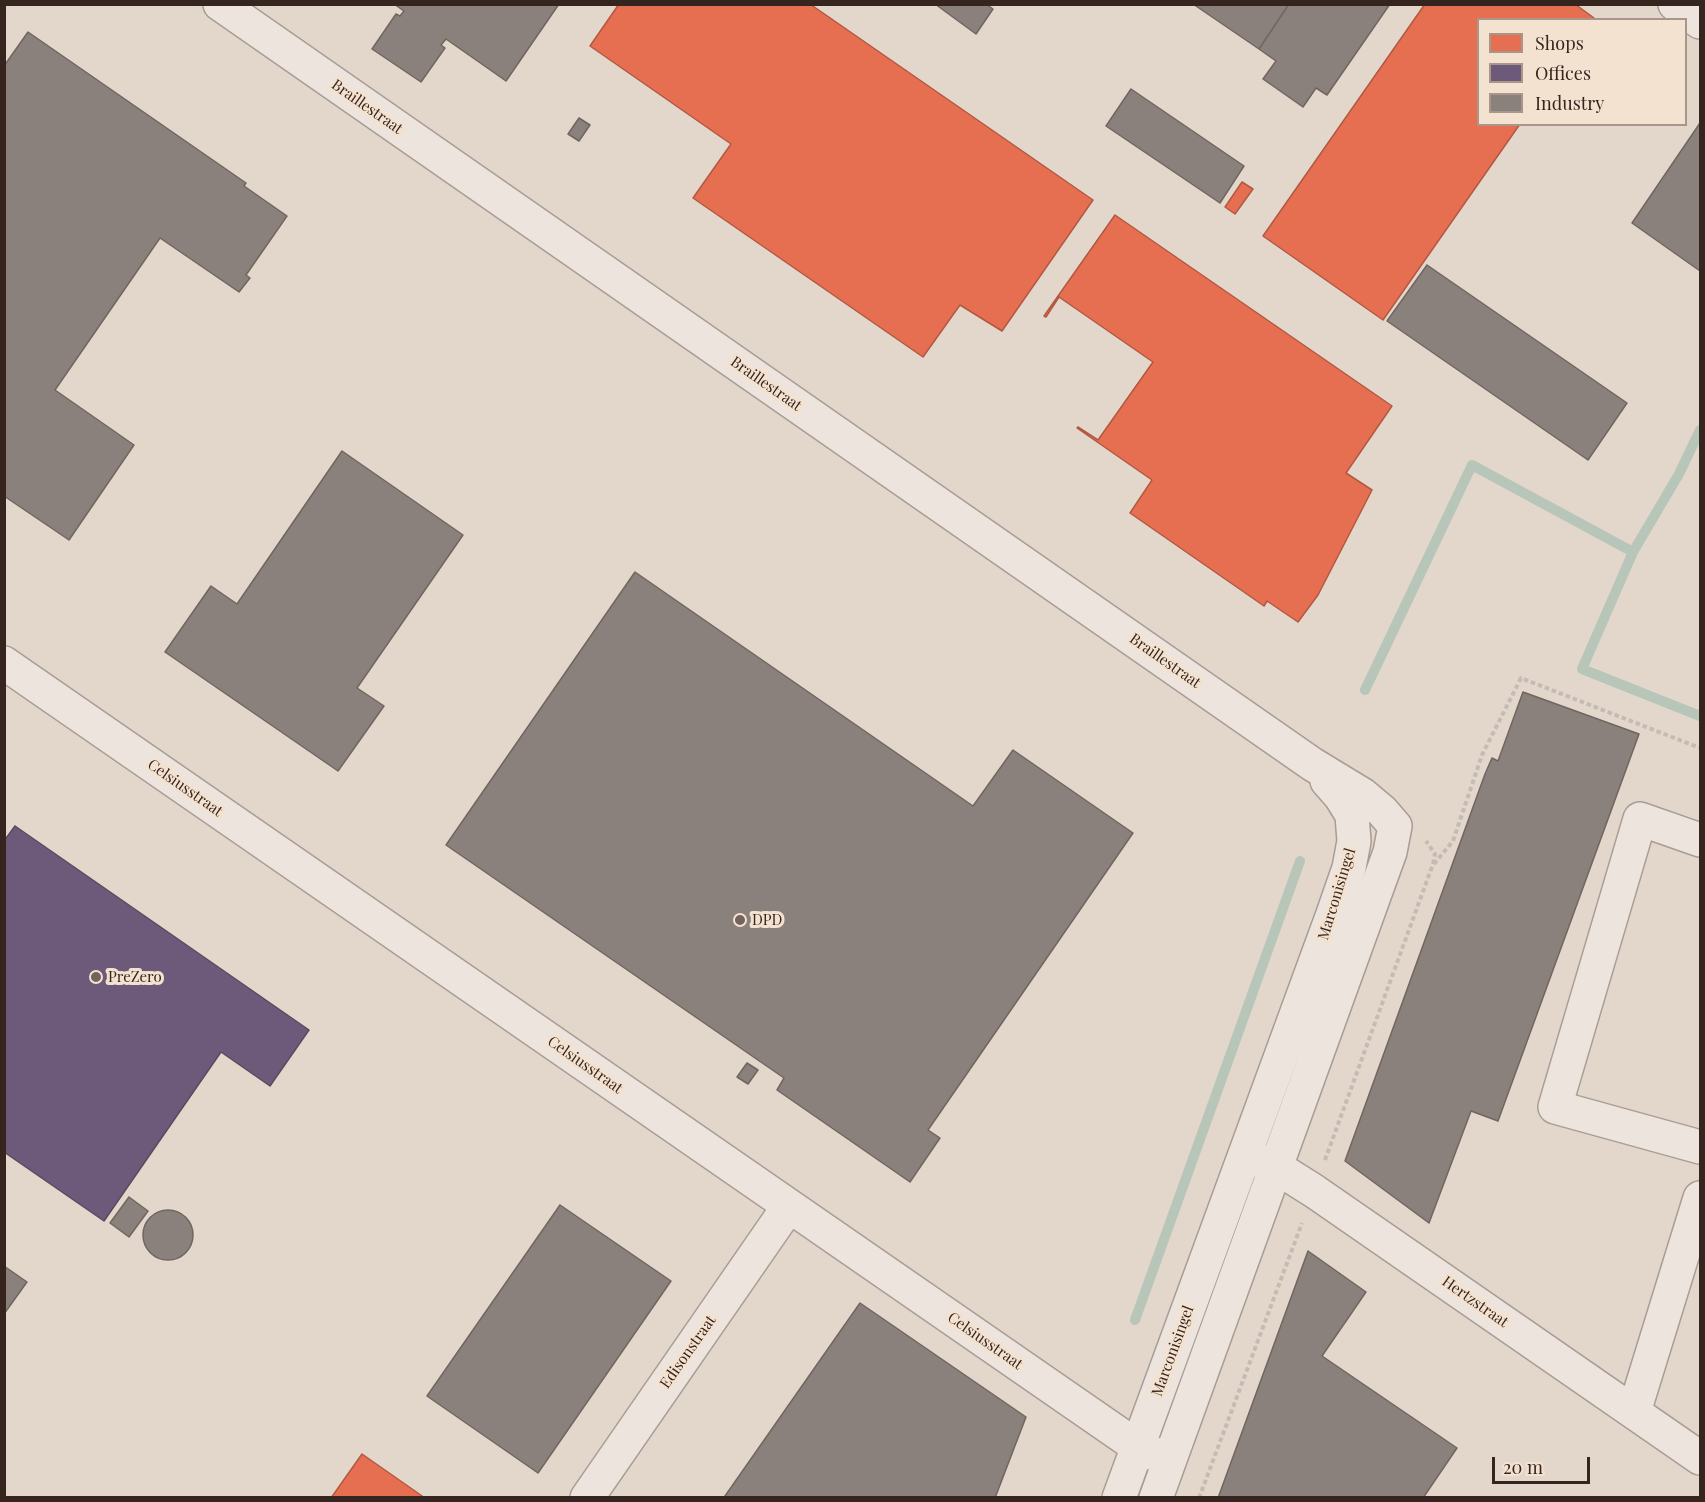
<!DOCTYPE html>
<html>
<head>
<meta charset="utf-8">
<style>
	body { margin:0 }
	#map { position:relative; width:1705px; height:1502px; overflow:hidden; background:#e3d7cc; font-family:"Playfair Display",serif }
	canvas { display:block }
	.frame { position:absolute; inset:0; border:6px solid #36241e; pointer-events:none }
	.legend { position:absolute; left:1477px; top:18px; width:210px; height:108px; box-sizing:border-box; background:#f4e2d1; border:2px solid #a89689; margin:0; padding:8px 10px; list-style:none; font-size:18px; color:#36241e }
	.legend li { display:flex; align-items:center; gap:12px; height:30px }
	.legend b { width:30px; border:2px solid #a89689 }
	.scale { position:absolute; left:1492px; top:1457px; width:98px; height:27px; box-sizing:border-box; border:3px solid #36241e; border-top:0; padding-left:8px; font-size:18px; line-height:21px; white-space:nowrap; color:#36241e; -webkit-text-stroke:4px #f4e2d1; paint-order:stroke }
</style>
</head>
<body>
<div id="map">
<canvas width="1705" height="1502"></canvas>
<div class="frame"></div>
<ul class="legend">
<li><b style="height:16px;background:#e76f51"></b>Shops</li>
<li><b style="height:16px;background:#6d597a"></b>Offices</li>
<li><b style="height:16px;background:#8a817c"></b>Industry</li>
</ul>
<div class="scale">20 m</div>
</div>
<script>
const c = document.querySelector('canvas').getContext('2d');
c.lineJoin = 'round';
function fillPath(path, color) {
  c.fillStyle = color;
  c.fill(path, 'evenodd');
}
function toPath(rows) {
  const path = new Path2D();
  for (const r of rows) {
    if (r.length === 3) {
      path.moveTo(r[0] + r[2], r[1]);
      path.arc(r[0], r[1], r[2], 0, 2 * Math.PI);
      continue;
    }
    path.moveTo(r[0], r[1]);
    for (let i = 2; i < r.length; i += 2) path.lineTo(r[i], r[i + 1]);
  }
  return path;
}
function stroke(path, color, width, dash) {
  c.strokeStyle = color;
  c.lineWidth = width;
  c.lineCap = dash ? 'butt' : 'round';
  c.setLineDash(dash || []);
  c.stroke(path);
}
function write(font, color, halo, rows, align = 'center') {
  c.font = font + ' "Playfair Display",serif';
  c.lineWidth = 6;
  c.setLineDash([]);
  c.textBaseline = 'middle';
  c.strokeStyle = halo;
  c.fillStyle = color;
  for (const [text, x, y, turn = 0] of rows) {
    c.save();
    c.translate(x, y);
    c.rotate((+turn || 0) * Math.PI / 180);
    c.textAlign = isNaN(turn) ? turn : align;
    if (halo) c.strokeText(text, 0, 0);
    c.fillText(text, 0, 0);
    c.restore();
  }
}
const shops = toPath([
	[619,4,810,4,1093,200,1002,331,960,305,923,357,693,198,731,144,590,46,619,4],
	[1425,4,1575,4,1594,18,1593,20,1478,20,1478,124,1520,124,1383,320,1263,236,1425,4],
	[1242,182,1253,189,1235,214,1225,207,1242,182],
	[1115,215,1392,406,1346,473,1372,490,1318,595,1298,622,1267,601,1264,606,1130,513,1152,480,1077,428,1078,427,1098,440,1153,362,1059,297,1046,317,1044,316,1115,215],
	[362,1454,425,1498,331,1498,362,1454]
]);
fillPath(shops, '#e76f51');
stroke(shops, '#b25842', 1.5);
const offices = toPath([
	[15,826,309,1030,270,1086,221,1052,104,1221,4,1152,4,841,15,826]
]);
fillPath(offices, '#6d597a');
stroke(offices, '#5c495e', 1.5);
const industry = toPath([
	[394,4,559,4,506,81,446,39,441,45,445,48,421,82,372,49,396,14,400,16,404,11,394,4],
	[935,4,986,4,993,9,976,34,935,4],
	[1193,4,1289,4,1259,49,1193,4],
	[1289,4,1390,4,1327,95,1316,88,1303,107,1263,79,1276,61,1259,49,1289,4],
	[28,32,246,183,244,186,287,216,246,275,250,278,239,292,160,238,55,390,134,445,69,540,4,496,4,66,28,32],
	[1131,89,1244,166,1220,203,1106,126,1131,89],
	[579,118,590,125,579,141,568,134,579,118],
	[1700,123,1700,271,1632,223,1700,123],
	[1427,265,1627,403,1588,460,1387,321,1427,265],
	[342,451,463,535,357,688,384,706,338,771,165,652,211,586,237,604,342,451],
	[635,572,973,806,1013,750,1133,833,928,1130,940,1138,910,1182,777,1090,784,1078,446,845,635,572],
	[1523,692,1639,734,1498,1121,1471,1111,1429,1223,1345,1161,1485,774,1492,758,1498,761,1523,692],
	[747,1063,758,1070,748,1084,737,1077,747,1063],
	[129,1197,148,1211,129,1237,110,1223,129,1197],
	[560,1205,671,1281,538,1473,427,1396,560,1205],
	[168,1235,25],
	[1308,1251,1366,1292,1322,1356,1457,1448,1423,1498,1218,1498,1308,1251],
	[4,1266,27,1282,4,1314,4,1266],
	[860,1303,1026,1417,995,1498,728,1498,725,1496,860,1303]
]);
fillPath(industry, '#8a817c');
stroke(industry, '#716560', 1.5);
stroke(toPath([
	[1700,430,1679,474,1633,552,1582,669,1700,716],
	[1365,690,1472,465,1633,552],
	[1135,1320,1300,861]
]), '#b7c6b9', 10);
const minor = toPath([
	[220,4,1312,764,1363,795,1382,811,1395,826,1390,852,1156,1498],
	[1675,4,1700,22],
	[4,663,1138,1447,1169,1460],
	[1700,840,1640,819,1555,1107,1700,1147],
	[1257,1160,1276,1167,1314,1191,1700,1458],
	[1634,1412,1700,1198],
	[587,1498,789,1206],
	[1119,1498,1333,914,1349,868,1354,841,1352,815,1341,797,1327,781]
]);
stroke(minor, '#a89d95', 36);
stroke(toPath([
	[1434,864,1453,841,1482,755,1521,678,1700,748],
	[1325,1160,1433,864,1435,854,1426,841],
	[1199,1498,1302,1223]
]), '#c4bbb4', 4, [4.5, 3]);
stroke(minor, '#ece4dd', 33);
for (const [x, y, r, color] of [
	[740,920,6,"#73635b"],
	[96,977,6,"#73635b"]
]) {
  const dot = new Path2D();
  dot.arc(x, y, r, 0, 2 * Math.PI);
  c.fillStyle = color;
  c.fill(dot);
  stroke(dot, '#f4e2d1', 2);
}
write('15px', '#36241e', '#f4e2d1', [
	["Braillestraat",367,107,35],
	["Braillestraat",766,384,35],
	["Braillestraat",1165,661,35],
	["Celsiusstraat",185,788,35],
	["Marconisingel",1337,894,-73],
	["Celsiusstraat",585,1065,35],
	["Hertzstraat",1475,1302,35],
	["Celsiusstraat",985,1341,35],
	["Marconisingel",1173,1351,-70],
	["Edisonstraat",688,1352,-55]
]);
write('15px', '#36241e', '#f4e2d1', [
	["DPD",752,920],
	["PreZero",108,977]
], 'left');
</script>
</body>
</html>
